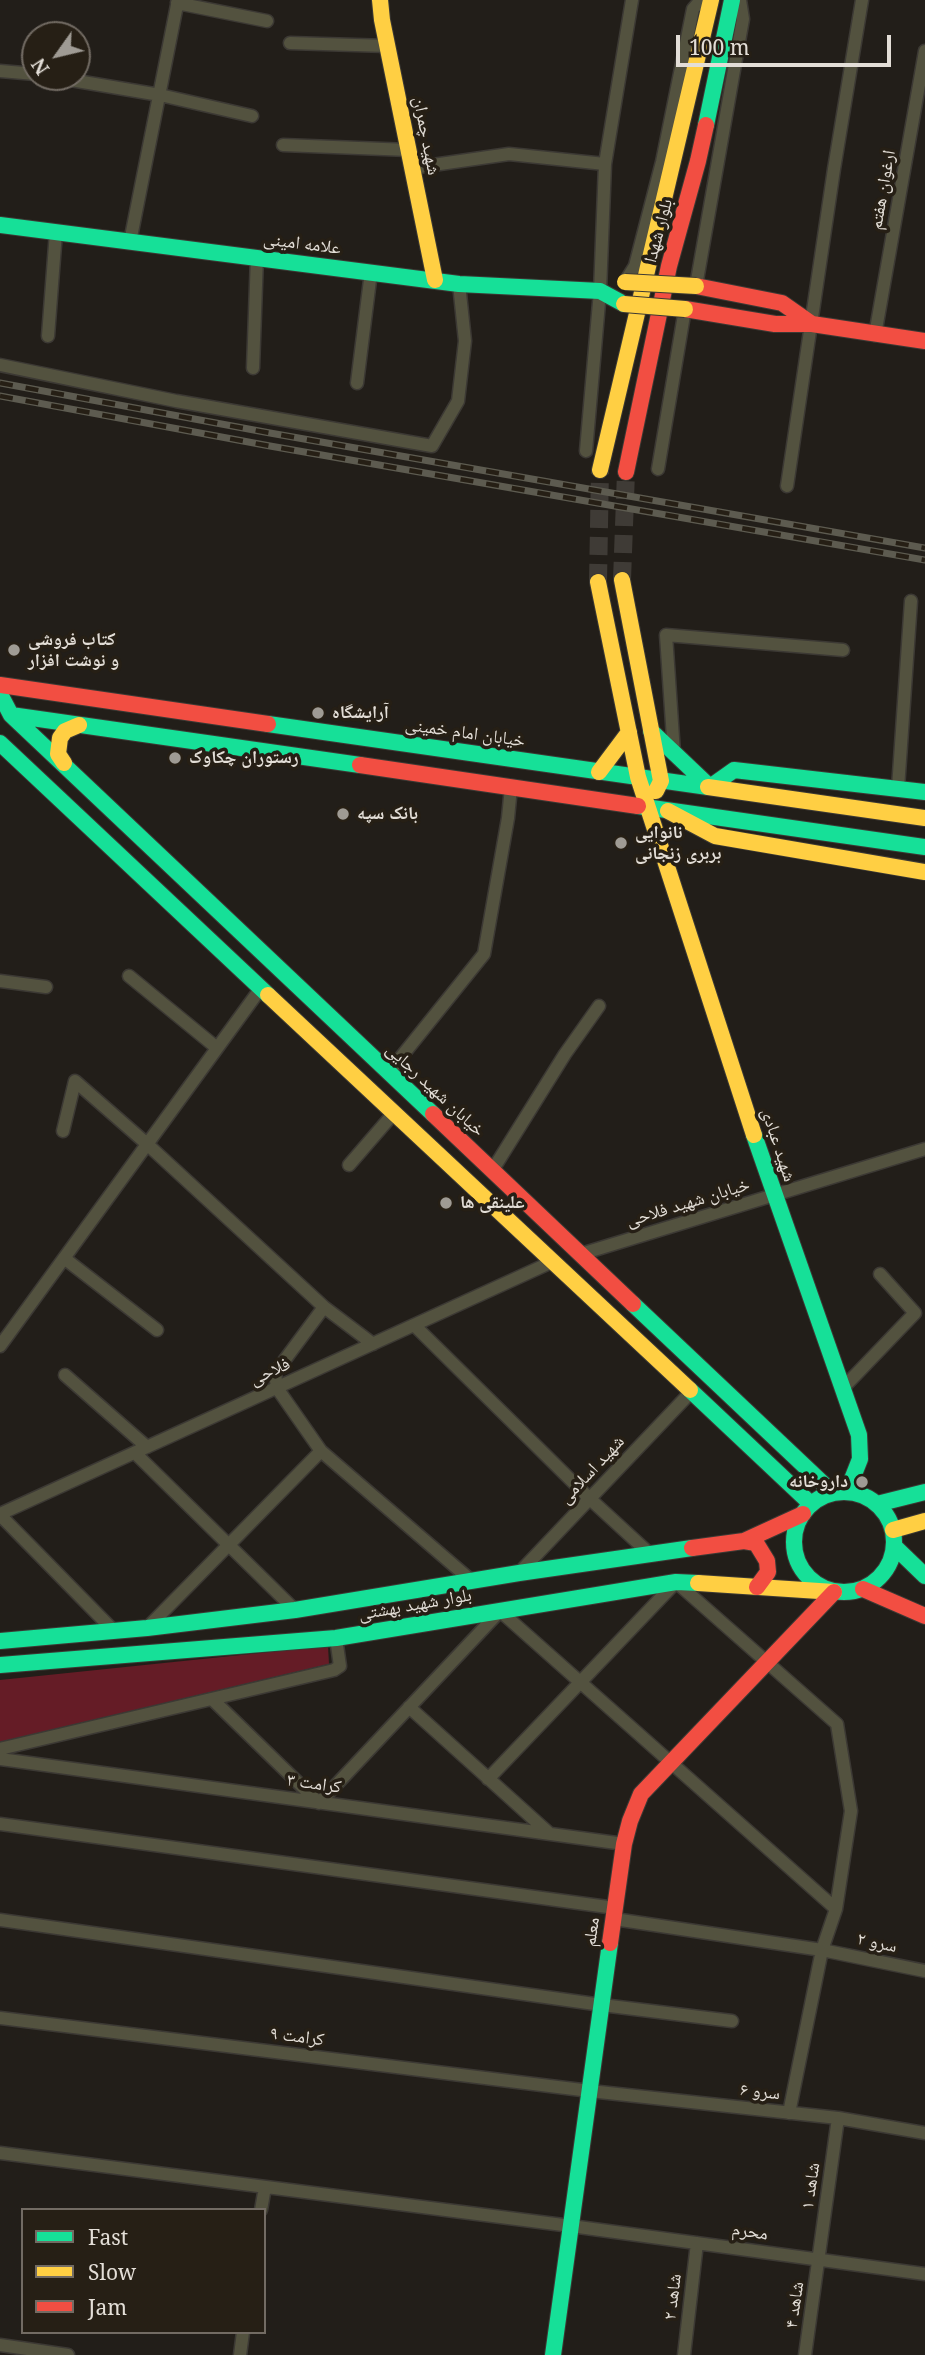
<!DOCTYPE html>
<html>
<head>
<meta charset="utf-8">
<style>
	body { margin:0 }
	#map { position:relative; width:925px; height:2355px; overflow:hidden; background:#221e19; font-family:"Noto Serif",serif }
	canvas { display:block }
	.legend { position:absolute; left:21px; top:2208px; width:245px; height:126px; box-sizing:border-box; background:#261f15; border:2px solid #726b63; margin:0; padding:9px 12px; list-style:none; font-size:21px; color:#e3ded7 }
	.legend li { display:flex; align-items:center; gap:14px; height:35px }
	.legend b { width:35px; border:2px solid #726b63 }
	.north { position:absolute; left:21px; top:21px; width:70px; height:70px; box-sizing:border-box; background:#261f15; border:2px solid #726b63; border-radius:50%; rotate:236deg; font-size:19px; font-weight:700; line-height:28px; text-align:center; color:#e3ded7 }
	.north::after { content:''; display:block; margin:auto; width:24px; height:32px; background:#9f9b94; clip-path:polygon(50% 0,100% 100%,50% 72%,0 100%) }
	.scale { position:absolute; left:676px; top:35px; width:215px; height:32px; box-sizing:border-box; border:4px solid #e3ded7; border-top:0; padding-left:9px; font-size:21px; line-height:24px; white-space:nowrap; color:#e3ded7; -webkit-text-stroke:5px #261f15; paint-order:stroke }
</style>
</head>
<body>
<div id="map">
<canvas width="925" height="2355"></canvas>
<ul class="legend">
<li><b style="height:9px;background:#16e098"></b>Fast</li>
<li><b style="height:9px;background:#ffcf43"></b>Slow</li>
<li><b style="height:9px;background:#f24e42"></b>Jam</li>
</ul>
<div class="north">N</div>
<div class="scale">100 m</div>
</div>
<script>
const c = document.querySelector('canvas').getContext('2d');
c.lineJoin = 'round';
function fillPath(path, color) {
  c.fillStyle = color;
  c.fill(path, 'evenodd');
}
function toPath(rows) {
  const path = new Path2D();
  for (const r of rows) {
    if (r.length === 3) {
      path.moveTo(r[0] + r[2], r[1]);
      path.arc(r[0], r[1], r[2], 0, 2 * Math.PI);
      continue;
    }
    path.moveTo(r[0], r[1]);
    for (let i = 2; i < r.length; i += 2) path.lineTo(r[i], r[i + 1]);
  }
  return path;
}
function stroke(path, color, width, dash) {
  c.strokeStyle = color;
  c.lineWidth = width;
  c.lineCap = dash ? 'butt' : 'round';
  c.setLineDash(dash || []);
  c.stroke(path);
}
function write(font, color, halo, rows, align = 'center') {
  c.font = font + ' "Noto Serif","Noto Naskh Arabic",serif';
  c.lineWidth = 7;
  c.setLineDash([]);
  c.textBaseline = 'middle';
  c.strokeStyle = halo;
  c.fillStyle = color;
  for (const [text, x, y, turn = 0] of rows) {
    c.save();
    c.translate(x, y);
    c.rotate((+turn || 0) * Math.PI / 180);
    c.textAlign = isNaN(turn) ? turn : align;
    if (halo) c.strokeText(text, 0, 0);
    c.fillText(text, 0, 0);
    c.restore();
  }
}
fillPath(toPath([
	[328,1646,329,1664,0,1742,0,1680]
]), '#651c26');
stroke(toPath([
	[622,580,626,472],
	[598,582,600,470]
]), '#3f3b36', 18, [18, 9]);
const street = toPath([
	[177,3,267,21],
	[290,43,388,46],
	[0,71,35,74],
	[59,78,160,95,252,116],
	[283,145,409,150],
	[412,168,509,154,605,164],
	[130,242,178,0],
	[625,282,635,266,662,162,693,9,701,0],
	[696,286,743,19,740,0],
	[875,335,925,51],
	[48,336,56,232],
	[0,365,176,401,432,446,458,401,465,341,459,284],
	[253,368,257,257],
	[357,383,371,272],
	[586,451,600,291,605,164,632,0],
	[658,469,685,309],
	[787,486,834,169,862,0],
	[674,753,666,635,843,650],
	[898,788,911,601],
	[129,976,217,1048],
	[0,981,46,987],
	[389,1072,484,954,508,818,511,787],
	[63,1131,75,1081,147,1144,324,1307,373,1344],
	[349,1165,394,1113],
	[492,1171,565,1054,599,1006],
	[581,1254,925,1149],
	[64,1258,157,1330],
	[324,1307,275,1373,277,1388,321,1451,473,1582],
	[414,1325,589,1498,650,1554],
	[0,1346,261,988],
	[65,1375,147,1447],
	[843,1388,915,1313,880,1274],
	[135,1453,295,1610],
	[0,1514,554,1261],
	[0,1515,115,1632],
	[519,1573,692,1391],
	[147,1628,321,1451],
	[212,1699,319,1803,500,1611,836,1909],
	[409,1707,550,1834],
	[0,1749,334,1670,340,1666,336,1638],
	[0,1759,624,1844],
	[488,1779,676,1582,837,1724,851,1811,836,1909,822,1950,789,2113],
	[0,1824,615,1908],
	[614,1919,822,1950,925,1971],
	[0,1920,602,2005,732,2021],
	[0,2018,590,2091,838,2118,925,2133],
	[0,2153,571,2226,925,2274],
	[261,2210,265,2187],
	[0,2345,68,2355],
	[240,2355,243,2332],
	[684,2355,697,2243],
	[805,2355,838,2118]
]);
const fast = toPath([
	[706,125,732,0],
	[0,225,459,284,600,291,624,304],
	[0,694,11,715,433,1114],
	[11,715,360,765],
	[268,724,708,787],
	[651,731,710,787,734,770,925,792],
	[0,743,268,995],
	[638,806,925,847],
	[754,1135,859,1435,860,1459,847,1492],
	[633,1304,833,1493],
	[690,1390,811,1504],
	[844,1542,50],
	[877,1504,925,1492],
	[894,1546,925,1576],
	[0,1641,147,1628,295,1610,519,1573,692,1548],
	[0,1665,336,1638,676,1582,698,1583],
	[553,2355,610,1943]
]);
const slow = toPath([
	[380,0,382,20,435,280],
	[600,470,711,0],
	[622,580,661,781,656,791],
	[598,582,638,777,754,1135],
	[64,763,58,754,60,738,65,731,79,725],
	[599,772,629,732],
	[708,787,925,818],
	[668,811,715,836,925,872],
	[268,995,690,1390],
	[893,1530,925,1521],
	[698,1583,834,1592]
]);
const jam = toPath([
	[696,286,782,303,812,324],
	[685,309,775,324,812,324,925,341],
	[626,472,669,266,698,161,706,125],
	[0,685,268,724],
	[360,765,638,806],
	[433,1114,633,1304],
	[744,1541,756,1543,767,1561,768,1572,757,1587],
	[692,1548,744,1541,803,1514],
	[863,1589,925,1616],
	[610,1943,624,1844,630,1821,641,1794,834,1592]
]);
stroke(street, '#3c3934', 15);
stroke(fast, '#3c3934', 18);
stroke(slow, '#3c3934', 18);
stroke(jam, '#3c3934', 18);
stroke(street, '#53523f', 12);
stroke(fast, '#16e098', 16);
stroke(slow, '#ffcf43', 16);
stroke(jam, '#f24e42', 16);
const rail = toPath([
	[0,383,270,433,925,548],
	[0,396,270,446,925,560]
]);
stroke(rail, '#5d5b50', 7);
stroke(rail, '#261f15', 4.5, [13]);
const slowBridge = toPath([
	[625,282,696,286],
	[624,304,685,309]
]);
stroke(slowBridge, '#3c3934', 18, []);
stroke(slowBridge, '#ffcf43', 16);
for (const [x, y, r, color] of [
	[14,650,7,"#9f9b94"],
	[318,713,7,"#9f9b94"],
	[175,758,7,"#9f9b94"],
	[343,814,7,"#9f9b94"],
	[621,843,7,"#9f9b94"],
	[446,1203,7,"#9f9b94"],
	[862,1482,7,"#9f9b94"]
]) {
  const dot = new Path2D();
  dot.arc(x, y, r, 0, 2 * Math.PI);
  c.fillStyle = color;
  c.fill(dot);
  stroke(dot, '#261f15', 2.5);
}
write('18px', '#e3ded7', '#261f15', [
	["شهید چمران",426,136,79],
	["ارغوان هفتم",883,190,-80],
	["بلوار شهدا",659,231,-75],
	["علامه امینی",302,244,7],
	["خیابان امام خمینی",465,733,8],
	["خیابان شهید رجایی",435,1090,43],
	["شهید عبادی",778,1145,72],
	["خیابان شهید فلاحی",688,1203,-17],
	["فلاحی",270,1372,-25],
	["شهید اسلامی",592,1470,-47],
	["بلوار شهید بهشتی",415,1605,-10],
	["کرامت ۳",314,1784,8],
	["معلم",592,1932,-82],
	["سرو ۲",877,1943,12],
	["کرامت ۹",297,2037,7],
	["سرو ۶",760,2092,6],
	["شاهد ۱",811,2186,-82],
	["محرم",750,2232,8],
	["شاهد ۲",673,2297,-83],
	["شاهد ۴",795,2305,-82]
]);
write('bold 18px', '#e3ded7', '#261f15', [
	["کتاب فروشی",28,640],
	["و نوشت افزار",28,661],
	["آرایشگاه",332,713],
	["رستوران چکاوک",189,758],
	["بانک سپه",357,814],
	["نانوایی",635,833],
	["بربری زنجانی",635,854],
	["علینقی ها",460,1203],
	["داروخانه",848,1482,"right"]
], 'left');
</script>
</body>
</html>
